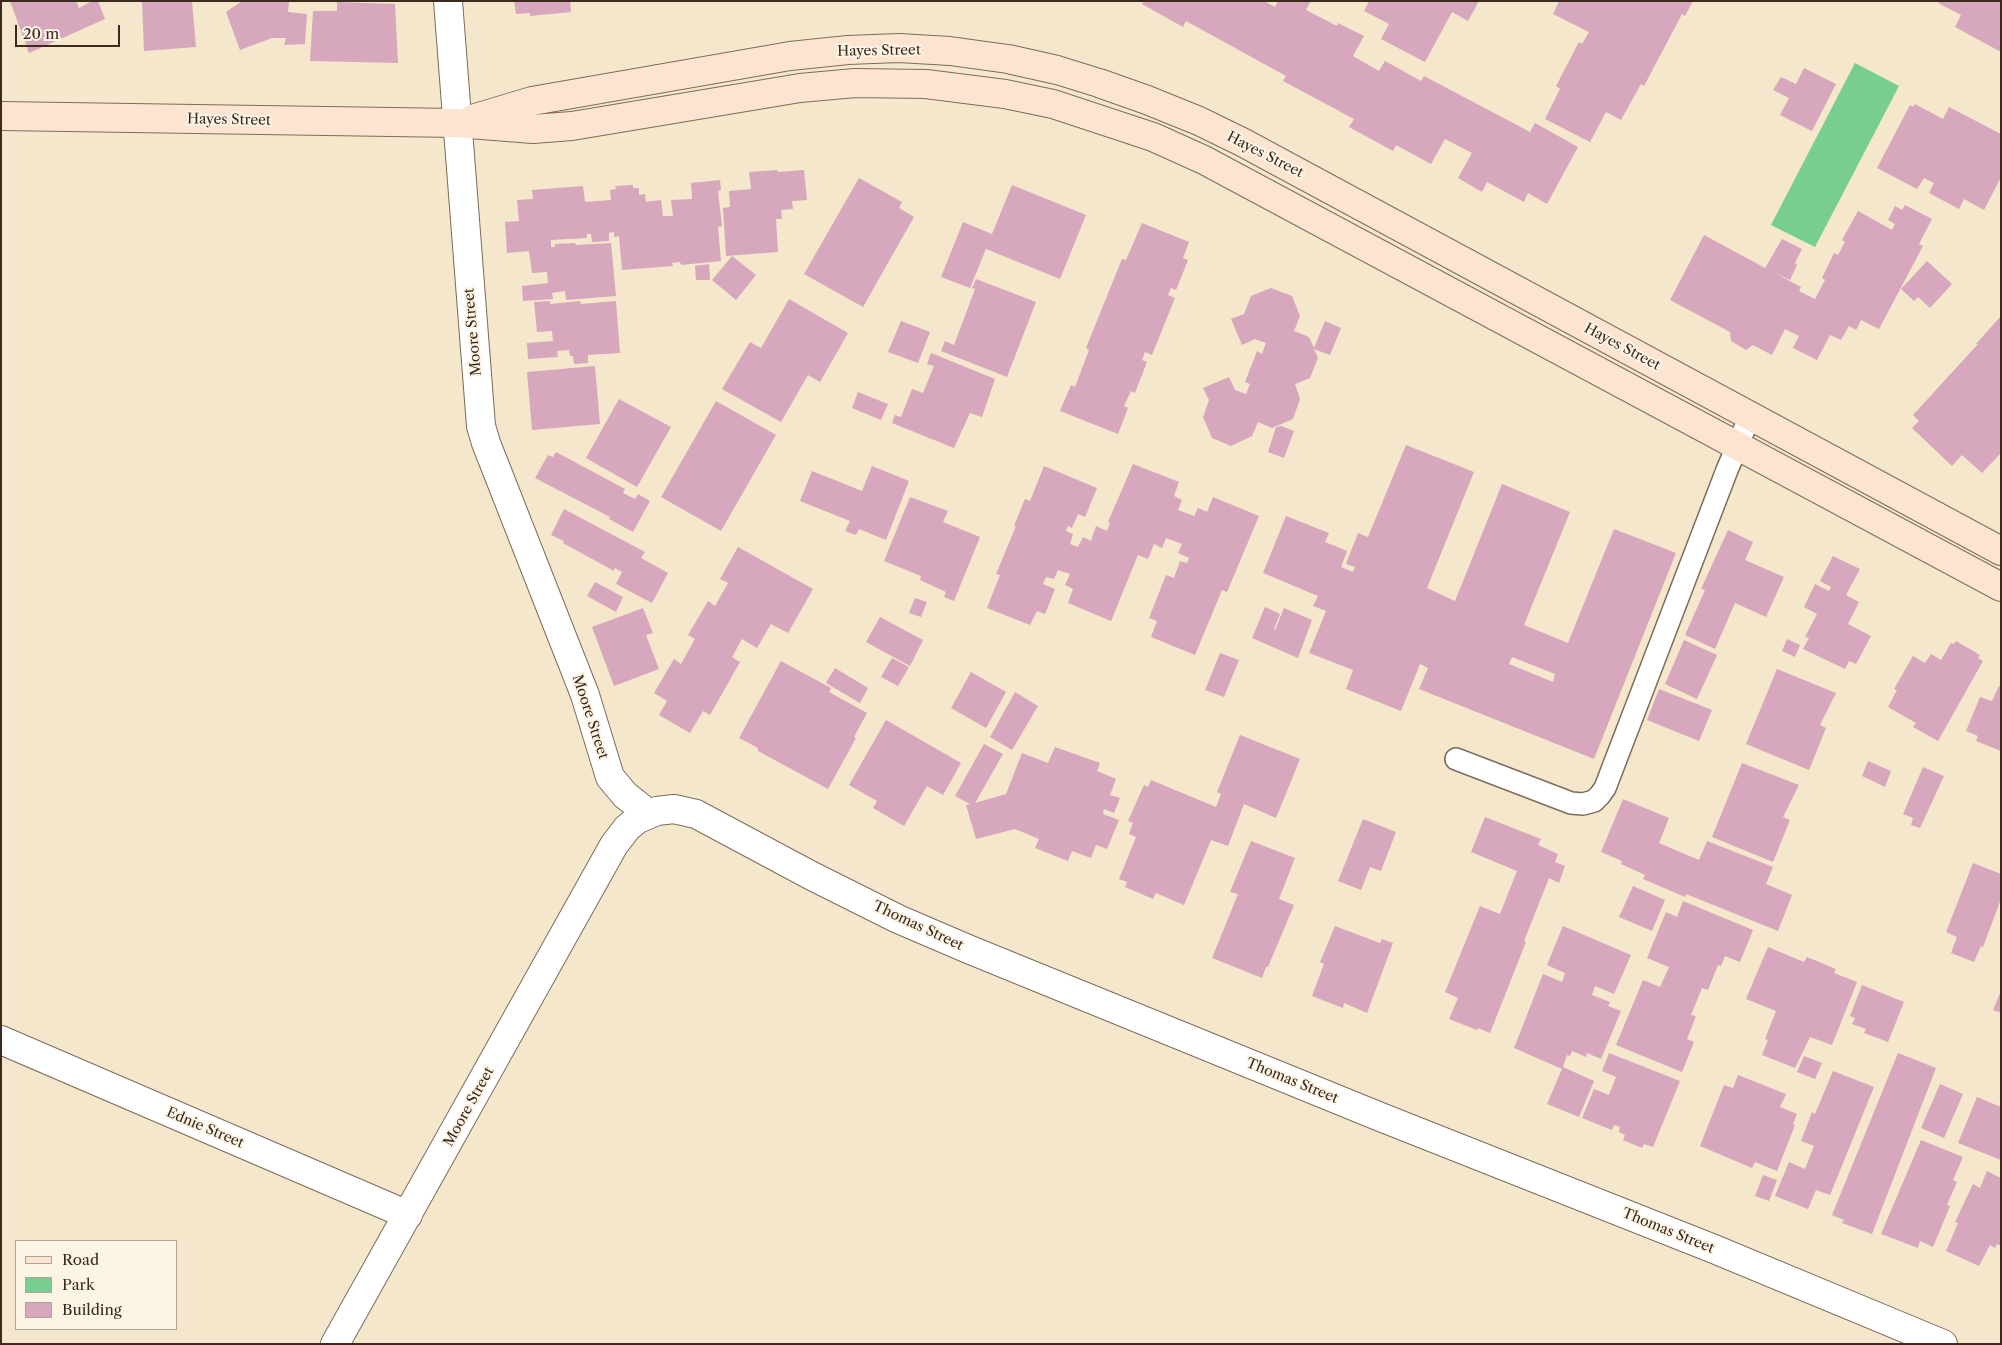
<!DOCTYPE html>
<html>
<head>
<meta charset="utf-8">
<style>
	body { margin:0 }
	#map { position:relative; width:2002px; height:1345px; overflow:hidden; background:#f4e7cc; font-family:"Libre Caslon Text",serif }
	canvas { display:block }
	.frame { position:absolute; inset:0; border:2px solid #3b2a1e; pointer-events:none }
	.legend { position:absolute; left:15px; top:1240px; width:162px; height:90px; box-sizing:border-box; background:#fcf5e5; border:1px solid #afa495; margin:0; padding:6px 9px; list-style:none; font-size:15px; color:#3b2a1e }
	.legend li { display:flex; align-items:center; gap:10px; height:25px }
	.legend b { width:25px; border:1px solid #afa495 }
	.scale { position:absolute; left:15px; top:25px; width:105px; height:22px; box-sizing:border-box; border:2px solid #3b2a1e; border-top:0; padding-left:6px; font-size:15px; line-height:18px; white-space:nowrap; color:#3b2a1e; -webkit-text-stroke:4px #fcf5e5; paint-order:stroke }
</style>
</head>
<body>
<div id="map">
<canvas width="2002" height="1345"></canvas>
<div class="frame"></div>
<ul class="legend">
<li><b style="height:6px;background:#fde4d1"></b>Road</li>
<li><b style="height:14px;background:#78cd91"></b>Park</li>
<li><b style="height:14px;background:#d6a7bd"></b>Building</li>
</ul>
<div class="scale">20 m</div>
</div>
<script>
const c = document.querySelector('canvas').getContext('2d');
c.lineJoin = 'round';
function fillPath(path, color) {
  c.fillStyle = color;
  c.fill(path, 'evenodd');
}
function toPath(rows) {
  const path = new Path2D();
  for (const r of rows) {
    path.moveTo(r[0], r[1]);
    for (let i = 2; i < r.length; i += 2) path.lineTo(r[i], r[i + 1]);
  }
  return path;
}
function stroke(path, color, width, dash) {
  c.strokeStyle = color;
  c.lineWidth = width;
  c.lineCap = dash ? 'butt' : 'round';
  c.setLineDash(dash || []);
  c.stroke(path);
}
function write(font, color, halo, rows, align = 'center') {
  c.font = font + ' "Libre Caslon Text",serif';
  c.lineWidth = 4;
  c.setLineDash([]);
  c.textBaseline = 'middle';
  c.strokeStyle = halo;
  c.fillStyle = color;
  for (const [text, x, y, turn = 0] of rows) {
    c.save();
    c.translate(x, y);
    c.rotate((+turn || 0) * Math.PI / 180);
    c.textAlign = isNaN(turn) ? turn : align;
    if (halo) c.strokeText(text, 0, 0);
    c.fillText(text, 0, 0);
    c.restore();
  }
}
fillPath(toPath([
	[1855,63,1899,86,1815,247,1771,225]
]), '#78cd91');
fillPath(toPath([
	[10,1,76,1,79,8,92,1,98,1,105,19,29,53],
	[142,1,192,1,196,47,144,51],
	[242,1,289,1,288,12,307,14,305,44,284,45,286,38,272,38,240,50,226,12],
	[514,1,570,1,571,12,530,16,530,13,516,14],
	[1144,1,1264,1,1275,7,1278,1,1311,1,1306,10,1337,26,1338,23,1364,36,1353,56,1379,71,1385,61,1421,81,1424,76,1530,132,1535,123,1578,147,1547,204,1528,193,1524,202,1487,182,1482,192,1458,178,1472,153,1445,139,1431,164,1396,145,1393,151,1349,127,1354,119,1283,81,1286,76,1186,21,1183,27,1142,4],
	[1369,1,1479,1,1468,21,1452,12,1425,62,1381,39,1389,24,1364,11],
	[1559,1,1693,1,1685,16,1682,14,1644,86,1641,84,1621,120,1606,112,1590,142,1545,119,1560,89,1556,86,1579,42,1582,44,1589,32,1553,14],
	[1940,1,2001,1,2001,52,1955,27,1961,15,1938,3],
	[337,2,395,4,398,63,310,61,313,11,337,11],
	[1804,68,1836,84,1812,131,1780,115,1789,98,1773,90,1781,77,1796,84],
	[1915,104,1943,119,1949,107,2001,134,2001,177,1984,210,1964,199,1959,209,1929,193,1934,183,1924,178,1917,189,1877,168,1910,105,1913,107],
	[777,170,778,172,804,170,807,200,792,201,793,209,781,210,782,219,776,219,778,252,726,256,723,208,730,207,729,191,751,189,749,172],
	[859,178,902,202,899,208,914,217,863,307,804,274],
	[720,180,721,190,718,191,722,226,718,227,721,261,681,265,680,262,672,263,673,266,622,270,619,236,614,237,614,232,609,233,609,241,592,242,591,234,587,234,587,238,551,240,551,247,555,247,555,244,575,243,576,245,611,243,616,296,566,300,565,291,552,293,553,299,523,301,522,286,548,283,547,272,532,273,529,251,507,253,505,222,519,221,517,200,533,199,532,190,583,186,585,202,611,200,610,190,616,189,615,186,633,185,633,188,639,188,639,195,645,194,646,202,661,200,663,216,673,216,671,200,692,199,691,183],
	[1012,185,1086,215,1060,279,986,249,970,288,941,277,963,222,992,234],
	[1905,205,1932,219,1919,244,1923,246,1879,329,1861,320,1856,330,1849,326,1841,340,1830,335,1817,360,1793,348,1799,336,1785,329,1772,355,1753,345,1746,350,1731,341,1730,332,1670,300,1704,235,1765,268,1782,239,1802,249,1795,263,1797,265,1790,280,1771,271,1801,287,1799,291,1815,299,1825,280,1822,278,1834,253,1838,255,1845,242,1842,240,1858,211,1892,230,1895,224,1888,220,1895,206,1902,210],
	[1142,223,1189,242,1183,258,1188,260,1176,290,1171,288,1168,295,1175,298,1152,355,1145,352,1142,360,1147,362,1135,393,1131,391,1124,406,1128,408,1118,434,1060,411,1071,385,1075,387,1089,350,1086,348,1122,259,1126,260],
	[732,256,756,275,736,300,712,280],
	[1927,261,1952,284,1930,308,1918,297,1914,301,1901,289],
	[709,264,710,280,696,280,695,266],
	[976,279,1036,302,1007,377,941,351,945,341,954,345,975,289,972,288],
	[1271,288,1292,296,1300,316,1294,331,1309,337,1314,348,1325,321,1341,328,1330,355,1314,349,1318,358,1310,378,1295,384,1300,399,1293,419,1272,428,1258,422,1252,436,1231,446,1212,438,1203,417,1209,400,1203,388,1229,377,1235,390,1246,394,1250,384,1245,382,1257,351,1262,354,1266,343,1255,339,1242,345,1231,319,1244,314,1251,296],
	[789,299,848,333,820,382,808,375,781,422,722,389,750,342,761,348],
	[550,301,550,304,580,301,581,304,616,301,620,353,588,355,588,363,574,364,573,356,570,356,569,350,557,351,558,357,528,359,527,343,553,341,552,331,537,332,534,302],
	[2001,316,2001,453,1982,473,1962,455,1952,466,1912,428,1919,421,1913,415,1978,344,1976,344],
	[901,321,930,332,918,363,888,352],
	[931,353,995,379,982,417,970,413,954,448,892,423,895,415,901,417,912,389,923,393,934,366,927,364],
	[595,366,600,424,532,430,527,372],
	[858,392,888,404,881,420,852,408],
	[619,399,671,427,637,487,586,458],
	[716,401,776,435,721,531,661,497],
	[1281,426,1294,431,1284,458,1268,452,1276,427],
	[1406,445,1474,472,1427,588,1455,601,1502,484,1570,512,1524,625,1568,643,1614,529,1676,553,1594,759,1419,689,1428,668,1420,664,1401,711,1346,689,1353,670,1309,653,1326,611,1313,606,1318,596,1263,573,1286,516,1329,533,1325,542,1347,551,1341,567,1353,572,1355,567,1346,564,1358,533,1368,537],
	[1512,657,1555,674,1553,682,1509,664],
	[556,452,625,489,623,493,635,499,638,494,650,501,633,532,609,519,610,517,535,478,548,455,553,457],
	[1133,464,1179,482,1174,496,1182,500,1178,510,1194,516,1198,508,1207,512,1213,497,1259,516,1227,592,1222,590,1195,655,1151,637,1157,621,1149,618,1166,575,1174,578,1180,561,1187,563,1189,558,1178,553,1182,544,1166,538,1162,548,1154,544,1148,559,1138,555,1111,621,1068,603,1073,589,1065,585,1070,574,1058,570,1054,579,1046,577,1043,584,1055,589,1045,614,1037,611,1030,625,987,608,1000,575,996,574,1016,526,1014,526,1025,499,1030,501,1044,466,1097,488,1085,517,1078,514,1072,528,1068,526,1066,531,1073,534,1070,544,1078,547,1083,537,1091,541,1096,526,1107,531,1110,523,1108,522],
	[872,466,909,481,886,540,859,529,856,535,845,531,850,521,800,501,812,471,862,491],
	[910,497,948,511,943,522,980,537,954,601,944,597,946,592,920,580,921,576,884,561],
	[564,509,645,552,641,558,668,573,652,603,616,584,622,572,615,568,614,571,563,543,564,541,551,535],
	[1728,530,1753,542,1745,560,1784,577,1766,617,1735,603,1715,649,1685,635,1705,590,1701,589],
	[738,547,813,589,788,633,771,624,757,648,742,639,732,657,740,662,710,715,703,711,690,733,659,715,667,701,654,693,674,659,681,664,695,639,688,635,708,601,715,606,728,583,720,579],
	[1833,556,1860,569,1846,595,1859,602,1848,624,1871,636,1856,664,1849,661,1845,669,1803,649,1809,638,1805,637,1817,614,1804,607,1815,584,1829,591,1831,587,1820,581],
	[595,582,623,597,616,612,587,596],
	[915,598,927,602,921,617,909,613],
	[1265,607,1280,614,1274,629,1275,630,1284,608,1312,620,1298,658,1252,638],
	[643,608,653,633,646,635,659,669,614,686,592,627],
	[880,617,923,640,910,666,866,642],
	[1787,639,1800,645,1795,657,1782,651],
	[1684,640,1717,655,1697,699,1665,684],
	[1956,641,1980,655,1978,658,1983,661,1938,741,1913,727,1916,723,1888,707,1897,690,1894,689,1913,656,1925,663,1931,654,1941,660,1951,643,1954,644],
	[1220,653,1239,660,1224,697,1205,690],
	[892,658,909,667,898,686,881,677],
	[781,661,831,688,829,692,867,713,854,737,856,738,828,789,758,751,758,748,739,738],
	[835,668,868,688,860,703,826,683],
	[1777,669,1836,693,1820,725,1826,728,1809,770,1746,744],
	[971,672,1006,692,986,728,951,708],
	[1999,686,2001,687,2001,751,1976,741,1978,736,1966,731,1980,697,1992,701],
	[1659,689,1712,710,1699,741,1647,720],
	[1015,692,1038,706,1012,750,990,737],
	[886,720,961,763,943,795,927,786,904,826,873,808,877,801,849,785],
	[1240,735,1300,759,1276,818,1244,804,1228,846,1211,840,1184,905,1156,893,1153,899,1125,887,1127,882,1119,879,1136,837,1129,834,1133,823,1128,821,1144,785,1148,787,1151,780,1216,807,1221,794,1217,792],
	[984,744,1003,754,975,803,1006,794,1022,753,1048,763,1055,747,1100,763,1097,771,1116,779,1110,795,1120,798,1114,813,1104,809,1103,814,1119,820,1107,849,1096,845,1091,858,1072,851,1068,861,1035,848,1039,839,1015,829,976,839,966,805,970,804,955,796],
	[1868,761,1891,771,1885,787,1862,776],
	[1742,763,1799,785,1783,817,1790,820,1773,862,1712,837],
	[1923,767,1944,776,1920,828,1911,825,1913,818,1903,814],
	[1623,799,1669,818,1659,843,1699,860,1707,841,1773,867,1766,884,1792,895,1778,931,1686,894,1685,897,1643,879,1645,875,1621,864,1622,861,1601,852],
	[1485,817,1541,839,1538,845,1558,854,1555,862,1565,866,1559,883,1549,878,1524,941,1526,942,1490,1033,1478,1028,1477,1030,1449,1019,1458,998,1445,992,1480,906,1500,914,1517,871,1471,852],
	[1363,819,1396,832,1381,871,1370,867,1361,890,1338,881],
	[1251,841,1295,858,1279,899,1294,905,1268,967,1266,967,1262,978,1212,958,1238,894,1230,892],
	[1973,863,2001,874,2001,899,1983,947,1981,946,1974,962,1951,953,1957,937,1946,932],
	[1633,886,1665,900,1652,931,1619,917],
	[1683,901,1753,930,1740,962,1725,956,1721,966,1718,965,1708,990,1702,988,1691,1015,1696,1016,1687,1039,1694,1042,1682,1072,1616,1045,1643,980,1660,987,1669,967,1647,958,1666,912,1677,917],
	[1335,926,1380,943,1382,939,1393,943,1367,1013,1344,1003,1343,1008,1312,996,1324,964,1320,962],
	[1563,926,1631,955,1614,994,1595,986,1592,995,1610,1002,1608,1006,1621,1011,1601,1059,1587,1053,1586,1057,1572,1051,1570,1056,1567,1055,1563,1067,1594,1081,1579,1117,1547,1104,1562,1069,1514,1048,1543,974,1562,982,1565,973,1547,965],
	[1768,947,1804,962,1807,957,1836,969,1834,973,1857,982,1832,1045,1810,1037,1795,1068,1762,1055,1768,1040,1765,1039,1776,1011,1746,999],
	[1862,985,1904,1002,1888,1042,1864,1033,1866,1029,1852,1024,1855,1018,1850,1016],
	[2001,991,2001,1013,1993,1010],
	[1609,1053,1680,1081,1653,1147,1644,1144,1642,1148,1623,1140,1625,1135,1619,1132,1620,1127,1614,1125,1612,1130,1582,1118,1594,1089,1609,1095,1616,1077,1602,1071],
	[1898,1053,1936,1068,1872,1234,1842,1223,1844,1220,1832,1215],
	[1804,1056,1822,1063,1815,1079,1797,1072],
	[1833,1071,1874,1087,1830,1195,1816,1190,1808,1209,1775,1196,1789,1162,1805,1169,1814,1146,1801,1141,1812,1112,1815,1114],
	[1738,1075,1786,1094,1780,1107,1797,1114,1793,1124,1795,1125,1777,1171,1755,1162,1752,1168,1700,1146,1724,1085,1733,1088],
	[1940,1084,1963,1094,1944,1138,1921,1128],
	[1977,1097,2001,1107,2001,1160,1958,1143],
	[1921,1140,1963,1157,1953,1180,1957,1182,1947,1205,1950,1206,1933,1247,1920,1241,1918,1248,1881,1234],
	[1987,1171,2001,1178,2001,1246,1997,1244,1995,1248,1990,1245,1979,1266,1946,1251,1958,1223,1955,1222,1973,1184,1980,1188],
	[1763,1175,1777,1180,1769,1201,1755,1196]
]), '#d6a7bd');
const lane = toPath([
	[1456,759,1571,803,1583,804,1594,801,1600,795,1605,788,1727,470,1750,416]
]);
const street = toPath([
	[448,1,481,426,486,443,585,695,610,777,625,795,649,814],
	[1,1040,408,1215],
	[335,1344,614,845,627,828,638,819,657,811,674,809,696,814,812,876,898,919,968,949,1378,1116,1714,1249,1943,1344]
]);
const secondary = toPath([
	[1,116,456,123,533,129,572,126,800,88,855,83,926,84,1005,94,1053,104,1153,137,1204,160,2001,587],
	[472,119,532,101,790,56,848,50,899,48,950,51,1008,59,1057,70,1099,83,1147,100,1199,121,1242,142,2001,551]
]);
stroke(lane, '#7c6c5b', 24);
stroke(street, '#7c6c5b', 30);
stroke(secondary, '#7c6c5b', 30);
stroke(lane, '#fff', 21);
stroke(street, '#fff', 28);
stroke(secondary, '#fde4d1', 28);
write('14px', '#3b2a1e', '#fcf5e5', [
	["Hayes Street",879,51,-1],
	["Hayes Street",229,120,1],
	["Hayes Street",1265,155,27],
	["Moore Street",473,332,-95],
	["Hayes Street",1622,347,28],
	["Moore Street",590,717,72],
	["Thomas Street",918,926,25],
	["Thomas Street",1292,1081,22],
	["Moore Street",469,1107,-61],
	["Ednie Street",205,1128,23],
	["Thomas Street",1668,1231,22]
]);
</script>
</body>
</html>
